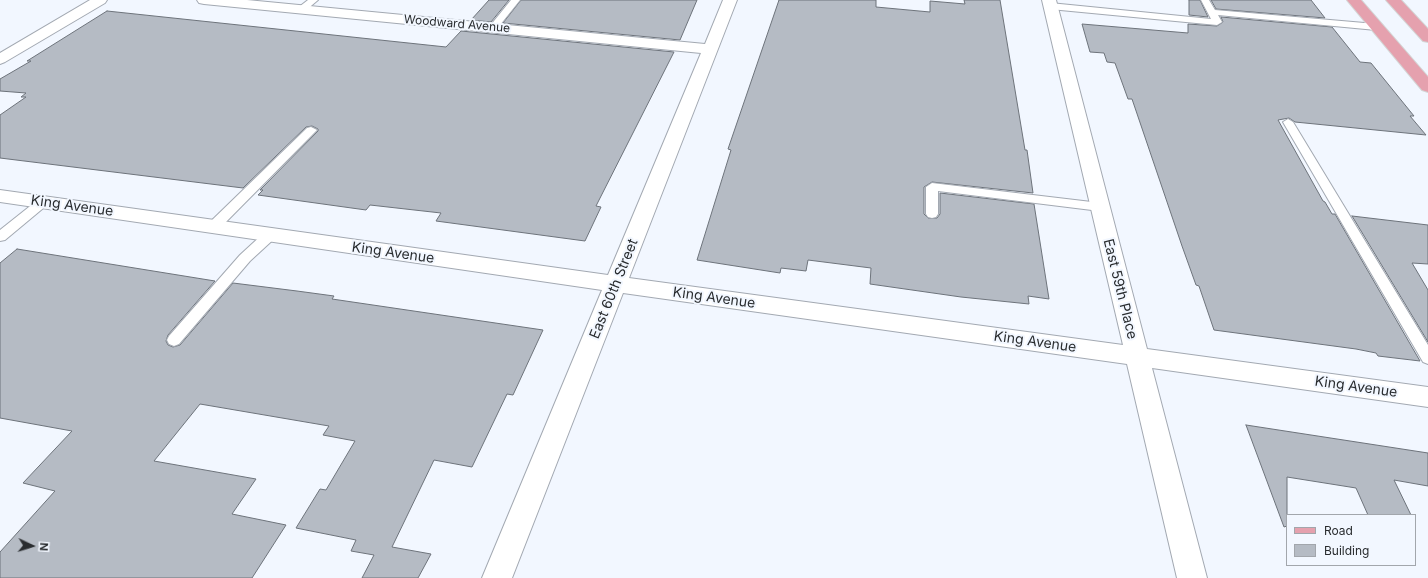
<!DOCTYPE html>
<html>
<head>
<meta charset="utf-8">
<style>
	body { margin:0 }
	#map { position:relative; width:1428px; height:578px; overflow:hidden; background:#f2f7ff; font-family:Inter,sans-serif }
	canvas { display:block }
	.legend { position:absolute; left:1286px; top:514px; width:130px; height:52px; box-sizing:border-box; background:#f2f7ff; border:1px solid #a2a6ac; margin:0; padding:5px 7px; list-style:none; font-size:12px; color:#292c2f }
	.legend li { display:flex; align-items:center; gap:8px; height:20px }
	.legend b { width:20px; border:1px solid #a2a6ac }
	.north { position:absolute; left:12px; top:526px; width:40px; height:40px; -webkit-text-stroke:3px #f2f7ff; paint-order:stroke; rotate:94deg; font-size:11px; font-weight:700; line-height:16px; text-align:center; color:#292c2f }
	.north::after { content:''; display:block; margin:auto; width:14px; height:18px; background:#292c2f; clip-path:polygon(50% 0,100% 100%,50% 72%,0 100%) }
</style>
</head>
<body>
<div id="map">
<canvas width="1428" height="578"></canvas>
<ul class="legend">
<li><b style="height:5px;background:#e5a1ae"></b>Road</li>
<li><b style="height:11px;background:#b5bbc4"></b>Building</li>
</ul>
<div class="north">N</div>
</div>
<script>
const c = document.querySelector('canvas').getContext('2d');
c.lineJoin = 'round';
function fillPath(path, color) {
  c.fillStyle = color;
  c.fill(path, 'evenodd');
}
function toPath(rows) {
  const path = new Path2D();
  for (const r of rows) {
    path.moveTo(r[0], r[1]);
    for (let i = 2; i < r.length; i += 2) path.lineTo(r[i], r[i + 1]);
  }
  return path;
}
function stroke(path, color, width, dash) {
  c.strokeStyle = color;
  c.lineWidth = width;
  c.lineCap = dash ? 'butt' : 'round';
  c.setLineDash(dash || []);
  c.stroke(path);
}
function write(font, color, halo, rows, align = 'center') {
  c.font = font + ' Inter,sans-serif';
  c.lineWidth = 4;
  c.setLineDash([]);
  c.textBaseline = 'middle';
  c.strokeStyle = halo;
  c.fillStyle = color;
  for (const [text, x, y, turn = 0] of rows) {
    c.save();
    c.translate(x, y);
    c.rotate((+turn || 0) * Math.PI / 180);
    c.textAlign = isNaN(turn) ? turn : align;
    if (halo) c.strokeText(text, 0, 0);
    c.fillText(text, 0, 0);
    c.restore();
  }
}
const building = toPath([
	[489,0,509,0,491,22,471,20,489,0],
	[521,0,697,0,680,40,503,23,521,0],
	[779,0,876,0,876,7,930,12,930,1,965,4,964,0,1000,0,1025,150,1027,150,1033,193,932,182,924,187,924,214,928,218,937,218,940,214,940,193,1034,204,1049,299,1028,296,1029,304,961,297,870,284,871,268,808,260,806,271,781,268,780,273,697,260,731,150,728,149,779,0],
	[1189,0,1200,0,1208,17,1189,15,1189,0],
	[1211,0,1311,0,1325,18,1216,9,1211,0],
	[107,11,446,47,461,31,674,52,596,206,601,207,585,241,436,221,441,213,370,205,366,210,258,195,263,190,260,190,318,131,318,129,312,126,306,127,243,188,0,158,0,115,26,97,21,97,26,93,0,91,0,79,31,61,27,61,107,11],
	[1221,17,1332,27,1360,62,1371,63,1414,116,1410,116,1426,135,1295,122,1289,118,1278,120,1323,201,1325,202,1332,214,1335,214,1420,361,1378,356,1376,353,1356,349,1214,330,1199,286,1196,285,1182,246,1132,99,1128,99,1115,63,1107,62,1104,53,1090,52,1082,24,1188,33,1188,24,1217,26,1223,22,1221,17],
	[1352,216,1428,225,1428,264,1412,263,1428,290,1428,342,1352,216],
	[17,249,215,281,168,335,166,341,168,345,173,347,180,345,233,283,297,291,334,296,332,299,543,330,513,395,507,394,472,467,434,460,392,547,431,554,418,578,362,578,374,555,351,551,356,540,296,528,320,489,326,490,355,441,323,435,329,426,200,404,154,461,256,479,232,514,286,525,252,578,0,578,0,552,55,491,23,483,72,431,0,418,0,263,17,249],
	[1246,425,1428,453,1428,486,1394,480,1411,515,1368,515,1356,488,1287,477,1287,526,1284,527,1246,425]
]);
fillPath(building, '#b5bbc4');
stroke(building, '#6d737b', 1);
const lane = toPath([
	[308,0,318,0,305,11,299,11,299,7,308,0],
	[511,0,520,0,496,30,490,30,490,26,511,0],
	[1201,0,1209,0,1215,10,1376,24,1381,27,1376,30,1218,15,1222,22,1217,25,1050,9,1046,6,1050,3,1211,19,1201,0],
	[1288,119,1293,122,1428,345,1428,364,1423,362,1283,122,1288,119],
	[311,127,317,130,315,132,218,230,208,230,207,227,208,224,307,128,311,127],
	[932,183,1100,203,1106,207,1100,211,938,191,938,214,936,217,932,218,928,217,926,214,926,187,932,183],
	[43,198,47,199,49,202,47,205,5,240,0,241,0,230,39,199,43,198],
	[270,231,275,232,277,235,275,238,250,261,179,344,174,346,169,344,167,340,169,336,240,255,265,232,270,231]
]);
const street = toPath([
	[90,0,107,0,105,3,5,62,0,64,0,53,90,0],
	[197,0,247,0,705,44,723,0,737,0,629,278,1123,345,1042,0,1056,0,1147,349,1428,387,1428,407,1152,368,1207,578,1177,578,1127,364,623,293,512,578,482,578,602,290,0,202,0,190,608,275,701,53,204,4,199,3,197,0]
]);
const primary = toPath([
	[1347,0,1361,0,1428,77,1428,92,1422,90,1347,0],
	[1386,0,1401,0,1428,29,1428,42,1423,41,1386,0]
]);
stroke(lane, '#a3a9b2', 2);
stroke(street, '#a3a9b2', 2);
stroke(primary, '#d4d5d5', 2);
fillPath(lane, '#fff');
fillPath(street, '#fff');
fillPath(primary, '#e5a1ae');
write('12px', '#292c2f', '#f2f7ff', [
	["Woodward Avenue",457,24,5]
]);
write('14px', '#292c2f', '#f2f7ff', [
	["King Avenue",72,206,8],
	["King Avenue",393,253,8],
	["East 60th Street",614,289,-68],
	["East 59th Place",1120,289,76],
	["King Avenue",714,298,8],
	["King Avenue",1035,342,8],
	["King Avenue",1356,387,8]
]);
</script>
</body>
</html>
